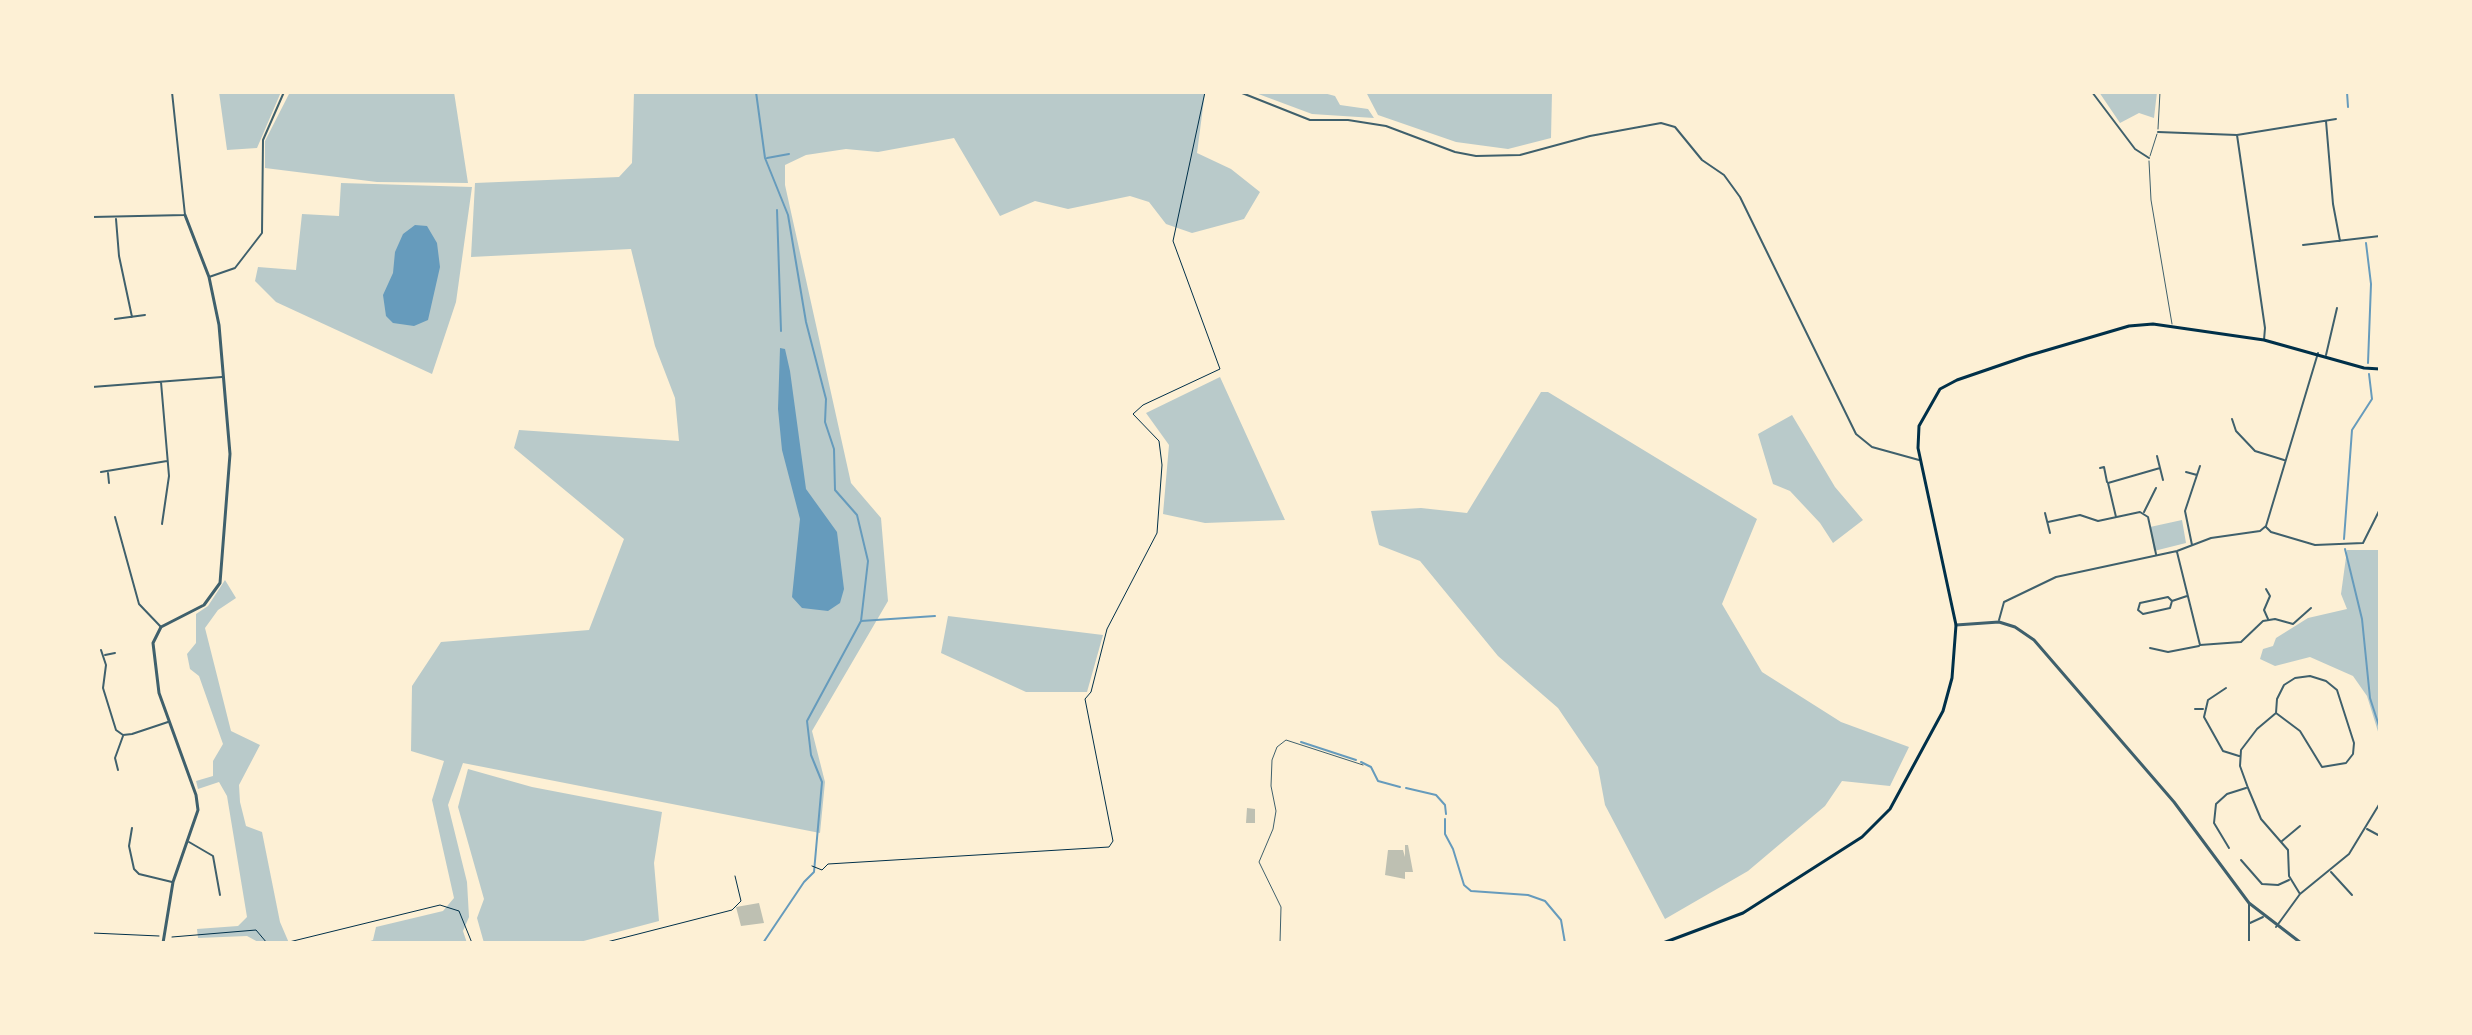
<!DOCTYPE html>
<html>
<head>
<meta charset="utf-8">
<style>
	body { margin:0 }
	#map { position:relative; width:2472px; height:1035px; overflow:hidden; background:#fdf0d5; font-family:Mulish,sans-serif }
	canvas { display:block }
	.frame { position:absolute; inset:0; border:94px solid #fdf0d5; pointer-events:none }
</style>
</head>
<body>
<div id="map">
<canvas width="2472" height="1035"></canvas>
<div class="frame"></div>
</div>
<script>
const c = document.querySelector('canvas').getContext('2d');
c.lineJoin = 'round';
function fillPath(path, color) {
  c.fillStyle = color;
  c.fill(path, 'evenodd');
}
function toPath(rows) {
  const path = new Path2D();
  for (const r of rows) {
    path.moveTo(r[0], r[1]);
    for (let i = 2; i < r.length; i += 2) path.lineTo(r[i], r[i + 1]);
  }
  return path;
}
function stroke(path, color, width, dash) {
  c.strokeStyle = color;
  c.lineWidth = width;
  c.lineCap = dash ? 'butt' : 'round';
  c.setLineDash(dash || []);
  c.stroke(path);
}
fillPath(toPath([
	[219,92,281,92,257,148,227,150],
	[290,92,454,92,468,183,377,182,265,168,265,141],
	[634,92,1205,92,1197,153,1231,169,1260,192,1244,219,1192,233,1166,224,1149,202,1130,196,1068,209,1035,201,1000,216,954,138,878,152,846,149,806,155,785,165,785,185,851,483,881,518,888,601,812,731,825,782,820,833,463,763,448,805,467,882,469,917,463,931,467,943,365,943,373,940,376,927,443,911,454,898,432,800,444,761,411,751,412,686,441,642,589,630,624,539,514,448,519,430,679,441,675,398,655,346,631,249,471,257,475,183,619,177,632,163],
	[1253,92,1320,92,1335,96,1340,105,1368,109,1374,118,1312,114],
	[1366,92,1552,92,1551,138,1508,149,1456,142,1378,115],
	[2099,92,2157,92,2154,118,2139,113,2120,123],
	[341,183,472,187,456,302,432,374,276,302,255,281,258,267,296,270,302,214,339,216],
	[1220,377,1285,520,1205,523,1163,514,1169,445,1146,413],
	[1541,392,1548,392,1757,519,1722,604,1762,672,1841,722,1909,747,1890,786,1842,781,1825,806,1748,871,1665,919,1605,805,1598,767,1558,708,1498,656,1420,561,1379,545,1375,529,1371,511,1421,508,1467,513],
	[1792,415,1835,487,1863,520,1833,543,1820,523,1790,491,1773,484,1758,434],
	[2182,520,2186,543,2154,551,2150,527],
	[2347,550,2380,550,2380,738,2367,696,2353,676,2310,657,2275,666,2260,659,2263,649,2273,646,2276,638,2308,618,2347,609,2341,594],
	[225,580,236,598,218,610,205,628,231,731,260,745,239,785,240,802,246,826,262,832,280,922,289,943,260,943,247,936,198,938,197,929,238,926,247,917,227,796,219,782,198,789,196,781,213,776,213,761,223,744,199,676,190,669,187,654,196,643,196,614,208,606],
	[948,616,1103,635,1087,692,1026,692,941,653],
	[468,769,532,787,662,812,654,863,659,921,576,943,484,943,477,918,484,899,458,807]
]), '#b9caca');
fillPath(toPath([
	[415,225,427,226,437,243,440,267,428,320,414,326,393,323,386,316,383,295,393,273,395,252,403,234],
	[780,348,785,349,790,371,806,489,837,532,844,589,840,603,828,611,802,608,792,597,800,519,782,450,778,409]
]), '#669bbc');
stroke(toPath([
	[756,92,765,158,788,215,806,322,826,399,825,422,834,449,835,490,857,515,868,561,861,621,807,721,811,755,822,782,814,872,804,882,763,943],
	[2347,92,2348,107],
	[767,158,789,154],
	[777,210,781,331],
	[2366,243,2371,284,2368,363],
	[2344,539,2352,430,2372,399,2369,374],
	[2345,549,2362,619,2370,698,2380,729],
	[861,621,935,616],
	[1301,742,1356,760],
	[1361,762,1371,767,1378,781,1400,787],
	[1406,788,1436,795,1445,805,1446,814],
	[1445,819,1445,834,1453,849,1464,885,1471,891,1528,895,1545,901,1561,920,1565,943]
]), '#669bbc', 2);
fillPath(toPath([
	[1247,808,1255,809,1255,823,1246,823],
	[1405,845,1408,845,1413,872,1405,872,1405,879,1385,875,1388,850,1403,850,1405,857],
	[759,903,764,923,741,926,736,907]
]), '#bec0b2');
stroke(toPath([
	[812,866,822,870,828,864,1109,847,1113,841,1085,699,1091,692,1107,629,1157,533,1162,465,1159,441,1133,414,1143,405,1220,369,1173,241,1205,92],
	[92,933,159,936],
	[172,937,256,930,267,943],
	[285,943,440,905,459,911,472,943],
	[603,943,732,910,741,901,735,876]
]), '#003049', 1);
stroke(toPath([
	[2158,129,2160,92],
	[2150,156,2157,134],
	[2149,161,2151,200,2172,324],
	[1280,943,1281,907,1259,862,1273,829,1276,811,1271,786,1272,760,1277,747,1286,740,1363,765]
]), '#3f606c', 1);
stroke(toPath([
	[2092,92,2135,149,2149,158],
	[1242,93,1310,120,1348,120,1386,126,1455,152,1476,156,1520,155,1590,136,1661,123,1675,127,1702,160,1724,175,1740,197,1856,434,1872,447,1919,460],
	[2326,121,2333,204,2340,241],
	[2158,132,2237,135,2336,119],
	[2237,135,2265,328,2264,340],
	[92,217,185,215,172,92],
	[116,219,119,256,132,317],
	[2303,245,2380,236],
	[209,277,235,268,262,233,263,140,284,92],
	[115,319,145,315],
	[2326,355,2337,308],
	[161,382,169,476,162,524],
	[92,387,222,377],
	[2232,419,2236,431,2255,451,2284,460],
	[2157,456,2163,480],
	[2100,468,2104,467,2107,482],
	[101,472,167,461],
	[2186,472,2197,475],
	[108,473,109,483],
	[2144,512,2156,488],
	[2045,513,2050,533],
	[115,517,139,604,161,627],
	[2116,517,2108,483,2160,468],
	[2048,522,2080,515,2098,521,2140,512,2148,517,2156,554],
	[2266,527,2271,532,2315,545,2363,543,2380,509],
	[2192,545,2185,511,2200,466],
	[2177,552,2200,645,2241,642,2263,621,2275,619,2293,624,2311,608],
	[2266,589,2270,596,2264,610,2268,619],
	[2172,601,2170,608,2143,614,2138,610,2140,603,2168,597,2172,601,2187,596],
	[1999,620,2004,602,2056,577,2177,551,2211,538,2260,531,2266,526,2318,353],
	[2150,648,2168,652,2199,646],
	[101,650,106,665,103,688,116,730,123,735,132,734,168,722],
	[105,655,115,653],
	[2226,688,2208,700,2204,717,2223,751,2239,756],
	[2195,709,2203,709],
	[2276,713,2300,731,2322,767,2346,763,2353,754,2354,743,2337,690,2326,681,2310,676,2295,678,2284,685,2277,699,2276,713,2257,729,2241,750,2240,766,2248,788,2261,819,2288,850,2289,876,2300,894],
	[118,770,115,758,123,736],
	[132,828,129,846,134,869,139,874,172,882],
	[2367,829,2380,836],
	[2282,841,2300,826],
	[189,842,213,856,220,895],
	[2229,848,2214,823,2216,804,2227,794,2246,788],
	[2241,860,2262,884,2278,885,2289,880],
	[2331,872,2352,895],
	[2249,904,2249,943],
	[2250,923,2263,917],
	[2276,927,2300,894,2349,854,2380,803]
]), '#3f606c', 2);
stroke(toPath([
	[1956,625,1999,622,2015,627,2034,640,2174,802,2249,903,2301,943],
	[163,943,173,882,198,810,196,795,159,693,153,643,161,627,204,605,220,583,230,454,219,325,209,277,185,215]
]), '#3f606c', 3);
stroke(toPath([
	[1663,943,1743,913,1862,837,1890,809,1943,711,1952,678,1956,625,1918,448,1919,426,1940,389,1957,380,2027,356,2129,326,2153,324,2264,340,2364,368,2380,369]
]), '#003049', 3);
</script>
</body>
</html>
